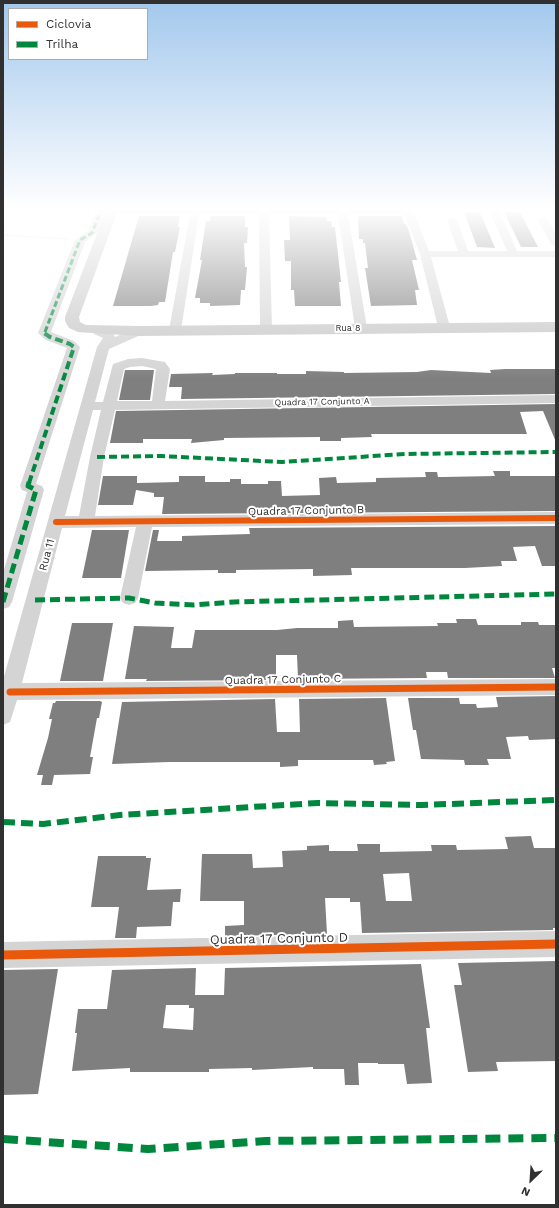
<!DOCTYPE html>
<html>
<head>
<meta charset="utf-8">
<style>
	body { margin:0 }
	#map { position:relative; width:559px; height:1208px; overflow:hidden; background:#fff; font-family:"Work Sans",sans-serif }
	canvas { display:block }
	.frame { position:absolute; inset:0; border:4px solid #303030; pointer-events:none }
	.legend { position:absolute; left:8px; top:8px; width:140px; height:52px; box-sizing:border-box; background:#fff; border:1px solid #acacac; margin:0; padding:5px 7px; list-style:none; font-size:12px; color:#303030 }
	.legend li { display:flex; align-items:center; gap:8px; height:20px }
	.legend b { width:20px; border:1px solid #acacac }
	.north { position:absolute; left:511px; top:1160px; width:40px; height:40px; -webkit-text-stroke:3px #fff; paint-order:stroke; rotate:205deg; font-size:11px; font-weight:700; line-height:16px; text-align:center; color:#303030 }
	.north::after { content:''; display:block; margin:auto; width:14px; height:18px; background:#303030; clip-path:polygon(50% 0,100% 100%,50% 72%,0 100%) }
</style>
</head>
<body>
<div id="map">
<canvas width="559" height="1208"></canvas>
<div class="frame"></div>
<ul class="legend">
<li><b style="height:5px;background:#e8590c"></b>Ciclovia</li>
<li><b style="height:5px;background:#00873e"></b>Trilha</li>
</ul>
<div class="north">N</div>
</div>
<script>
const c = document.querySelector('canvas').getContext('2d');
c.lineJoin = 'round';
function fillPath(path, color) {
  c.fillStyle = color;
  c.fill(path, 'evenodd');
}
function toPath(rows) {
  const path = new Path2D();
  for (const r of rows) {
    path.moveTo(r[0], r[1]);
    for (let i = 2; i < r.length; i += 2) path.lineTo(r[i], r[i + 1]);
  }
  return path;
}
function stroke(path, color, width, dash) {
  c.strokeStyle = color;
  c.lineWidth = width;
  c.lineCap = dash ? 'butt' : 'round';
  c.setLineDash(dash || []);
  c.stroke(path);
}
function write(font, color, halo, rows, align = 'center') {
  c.font = font + ' "Work Sans",sans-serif';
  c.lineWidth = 4;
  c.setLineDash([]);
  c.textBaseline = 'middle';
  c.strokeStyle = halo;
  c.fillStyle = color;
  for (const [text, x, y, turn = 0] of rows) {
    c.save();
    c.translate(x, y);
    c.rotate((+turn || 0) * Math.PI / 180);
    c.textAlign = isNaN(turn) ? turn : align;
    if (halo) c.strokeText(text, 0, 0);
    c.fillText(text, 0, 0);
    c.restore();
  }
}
fillPath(toPath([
	[464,212,480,212,495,248,477,247],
	[504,212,520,212,538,247,521,247],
	[139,216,180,216,178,227,180,227,175,252,173,252,165,302,159,302,158,305,151,306,113,306],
	[211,216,245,216,245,227,248,227,247,243,244,243,245,267,247,267,245,290,241,290,240,305,210,306,210,303,200,303,200,298,195,298,202,260,200,260,206,221,210,221],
	[289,216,327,217,327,221,331,221,332,227,335,227,341,282,339,282,341,306,295,306,294,290,291,290,291,261,285,261,284,240,290,240],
	[358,216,402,216,404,224,406,224,409,231,417,260,412,260,419,290,415,290,417,305,371,306,365,268,368,268,365,243,363,243,363,239,359,239],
	[505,369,556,369,556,394,181,399,182,387,169,387,171,374,213,373,212,375,235,374,235,373,277,373,277,374,306,374,306,371,344,372,344,373,417,372,431,370,491,373,490,370],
	[125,370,154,370,150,400,119,400],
	[556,404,556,442,543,411,520,412,527,434,371,434,372,437,341,438,341,441,320,441,320,437,224,438,224,440,191,443,192,439,143,439,143,443,110,443,116,411],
	[493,471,510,471,510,476,556,476,556,511,162,514,164,497,154,497,154,493,136,490,133,505,98,505,103,476,137,476,137,483,179,482,179,476,205,476,205,482,230,482,230,479,241,479,241,484,268,484,268,481,281,481,282,496,320,495,319,478,336,477,337,483,376,482,376,478,426,477,425,472,437,472,438,477,443,477,495,476],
	[556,526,556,566,542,566,535,546,513,547,517,561,501,561,502,566,465,568,351,568,352,575,313,576,313,569,236,570,236,573,218,573,218,570,145,571,153,530,159,530,157,541,182,541,182,536,250,534,249,528],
	[92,530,129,530,121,578,82,578],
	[456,619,476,619,478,625,521,625,521,622,538,622,539,625,556,625,556,668,552,668,555,678,448,678,447,672,426,672,427,678,298,679,297,655,276,655,276,680,146,681,147,679,125,679,134,626,174,627,171,648,192,648,195,630,277,630,297,628,338,628,338,621,353,620,354,627,438,626,437,623,457,623],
	[72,623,113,623,103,681,60,681],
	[556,696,556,739,529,740,528,736,506,737,511,759,487,759,489,765,465,765,464,760,421,759,416,730,413,730,408,698,459,698,460,704,476,704,477,708,498,707,496,697],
	[386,698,395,761,386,762,387,764,374,765,373,760,298,760,298,766,280,767,280,762,169,762,112,764,122,702,275,699,277,732,300,732,299,699],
	[56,701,100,701,102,702,99,718,97,718,90,757,93,757,90,774,54,775,52,785,41,785,43,775,37,775,48,738,52,719,49,719,53,703,55,703],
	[531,836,534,848,556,848,556,928,553,928,553,930,362,933,360,902,350,902,350,898,325,898,327,934,225,936,225,926,244,925,244,901,200,901,202,854,252,854,253,868,283,867,282,851,307,850,307,846,329,845,329,851,358,851,357,844,380,844,380,852,432,851,431,845,456,845,457,850,508,849,505,837],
	[409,873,412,901,386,901,383,874],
	[98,856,146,856,146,858,151,858,147,890,181,889,180,902,173,902,171,926,137,927,136,938,115,938,119,907,91,907],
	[556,961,556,1061,496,1062,498,1071,468,1072,454,985,462,985,458,963],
	[421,964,430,1028,426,1028,432,1083,407,1084,404,1064,378,1064,378,1063,358,1063,359,1085,345,1085,344,1069,313,1069,313,1067,252,1070,252,1068,209,1069,209,1072,130,1072,130,1068,72,1071,77,1033,75,1033,78,1009,107,1009,112,970,196,968,195,995,224,995,225,968],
	[166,1005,189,1005,189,1008,194,1008,193,1030,163,1028],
	[58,969,38,1094,3,1095,3,970]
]), '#7f7f7f');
stroke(toPath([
	[3,235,69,239]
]), '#d4d4d4', 1.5, [1, 1]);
fillPath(toPath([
	[96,210,106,210,97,233,85,242,51,332,74,341,80,347,36,484,42,486,44,490,12,602,9,607,3,609,3,573,27,492,22,490,20,486,67,348,46,340,38,333,75,240,88,231,96,210],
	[107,210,411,210,415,215,429,251,458,251,447,220,452,217,457,220,468,251,507,251,489,210,499,210,517,251,556,251,556,257,431,257,450,327,448,330,444,331,440,330,438,327,420,254,405,216,403,214,348,214,367,328,365,331,361,332,357,331,355,328,338,214,269,214,272,329,270,332,266,333,262,332,260,329,259,214,199,214,181,330,179,333,175,334,171,333,169,330,190,214,111,214,108,213,107,210],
	[543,217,547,218,556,234,556,247,551,244,538,220,543,217],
	[98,327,113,333,115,337,139,327,143,328,145,331,143,334,109,349,95,402,103,402,113,364,128,359,142,358,165,362,170,369,165,401,556,395,556,403,115,410,104,457,95,516,556,512,556,524,152,527,138,598,135,603,129,605,123,603,120,598,136,527,62,528,22,683,556,679,556,695,17,700,10,722,3,725,3,680,97,347,103,338,94,334,92,331,94,328,98,327],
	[142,366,156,369,152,401,117,401,124,369,130,367,142,366],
	[93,410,101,410,90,457,79,516,65,516,93,410],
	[556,931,556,957,3,968,3,942,556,931]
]), '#d4d4d4');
fillPath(toPath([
	[106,210,118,210,79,317,80,322,86,325,139,326,556,322,556,332,139,336,78,332,69,328,65,321,65,317,106,210]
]), '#c8c8c8');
stroke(toPath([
	[45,332,80,240,92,233,101,210]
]), '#00873e', 3, [6, 3]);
stroke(toPath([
	[97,457,161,456,282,462,405,454,556,452],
	[29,483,74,347,70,344,50,337,44,333,45,331]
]), '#00873e', 4, [8, 4]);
stroke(toPath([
	[35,600,129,598,155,603,194,605,234,602,556,594],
	[3,602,36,490,28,486,29,482]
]), '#00873e', 5, [10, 5]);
stroke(toPath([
	[3,822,43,824,120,815,318,803,422,805,556,800]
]), '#00873e', 6, [12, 6]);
stroke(toPath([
	[3,1139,148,1149,266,1141,556,1138]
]), '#00873e', 8, [15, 8]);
stroke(toPath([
	[56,522,556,518]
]), '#e8590c', 6);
stroke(toPath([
	[10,692,556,687]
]), '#e8590c', 7);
stroke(toPath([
	[3,955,556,944]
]), '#e8590c', 9);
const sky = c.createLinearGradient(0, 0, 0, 379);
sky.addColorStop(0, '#a2c8ed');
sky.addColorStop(0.55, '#fff');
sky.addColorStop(1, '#ffffff00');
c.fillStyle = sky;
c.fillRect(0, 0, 559, 379);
write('9px', '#303030', '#fff', [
	["Rua 8",348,328],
	["Quadra 17 Conjunto A",322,402,-1]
]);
write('11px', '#303030', '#fff', [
	["Quadra 17 Conjunto B",306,511,-1],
	["Rua 11",47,555,-75],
	["Quadra 17 Conjunto C",283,680,-1]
]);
write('13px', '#303030', '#fff', [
	["Quadra 17 Conjunto D",279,939,-1]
]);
</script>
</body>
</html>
